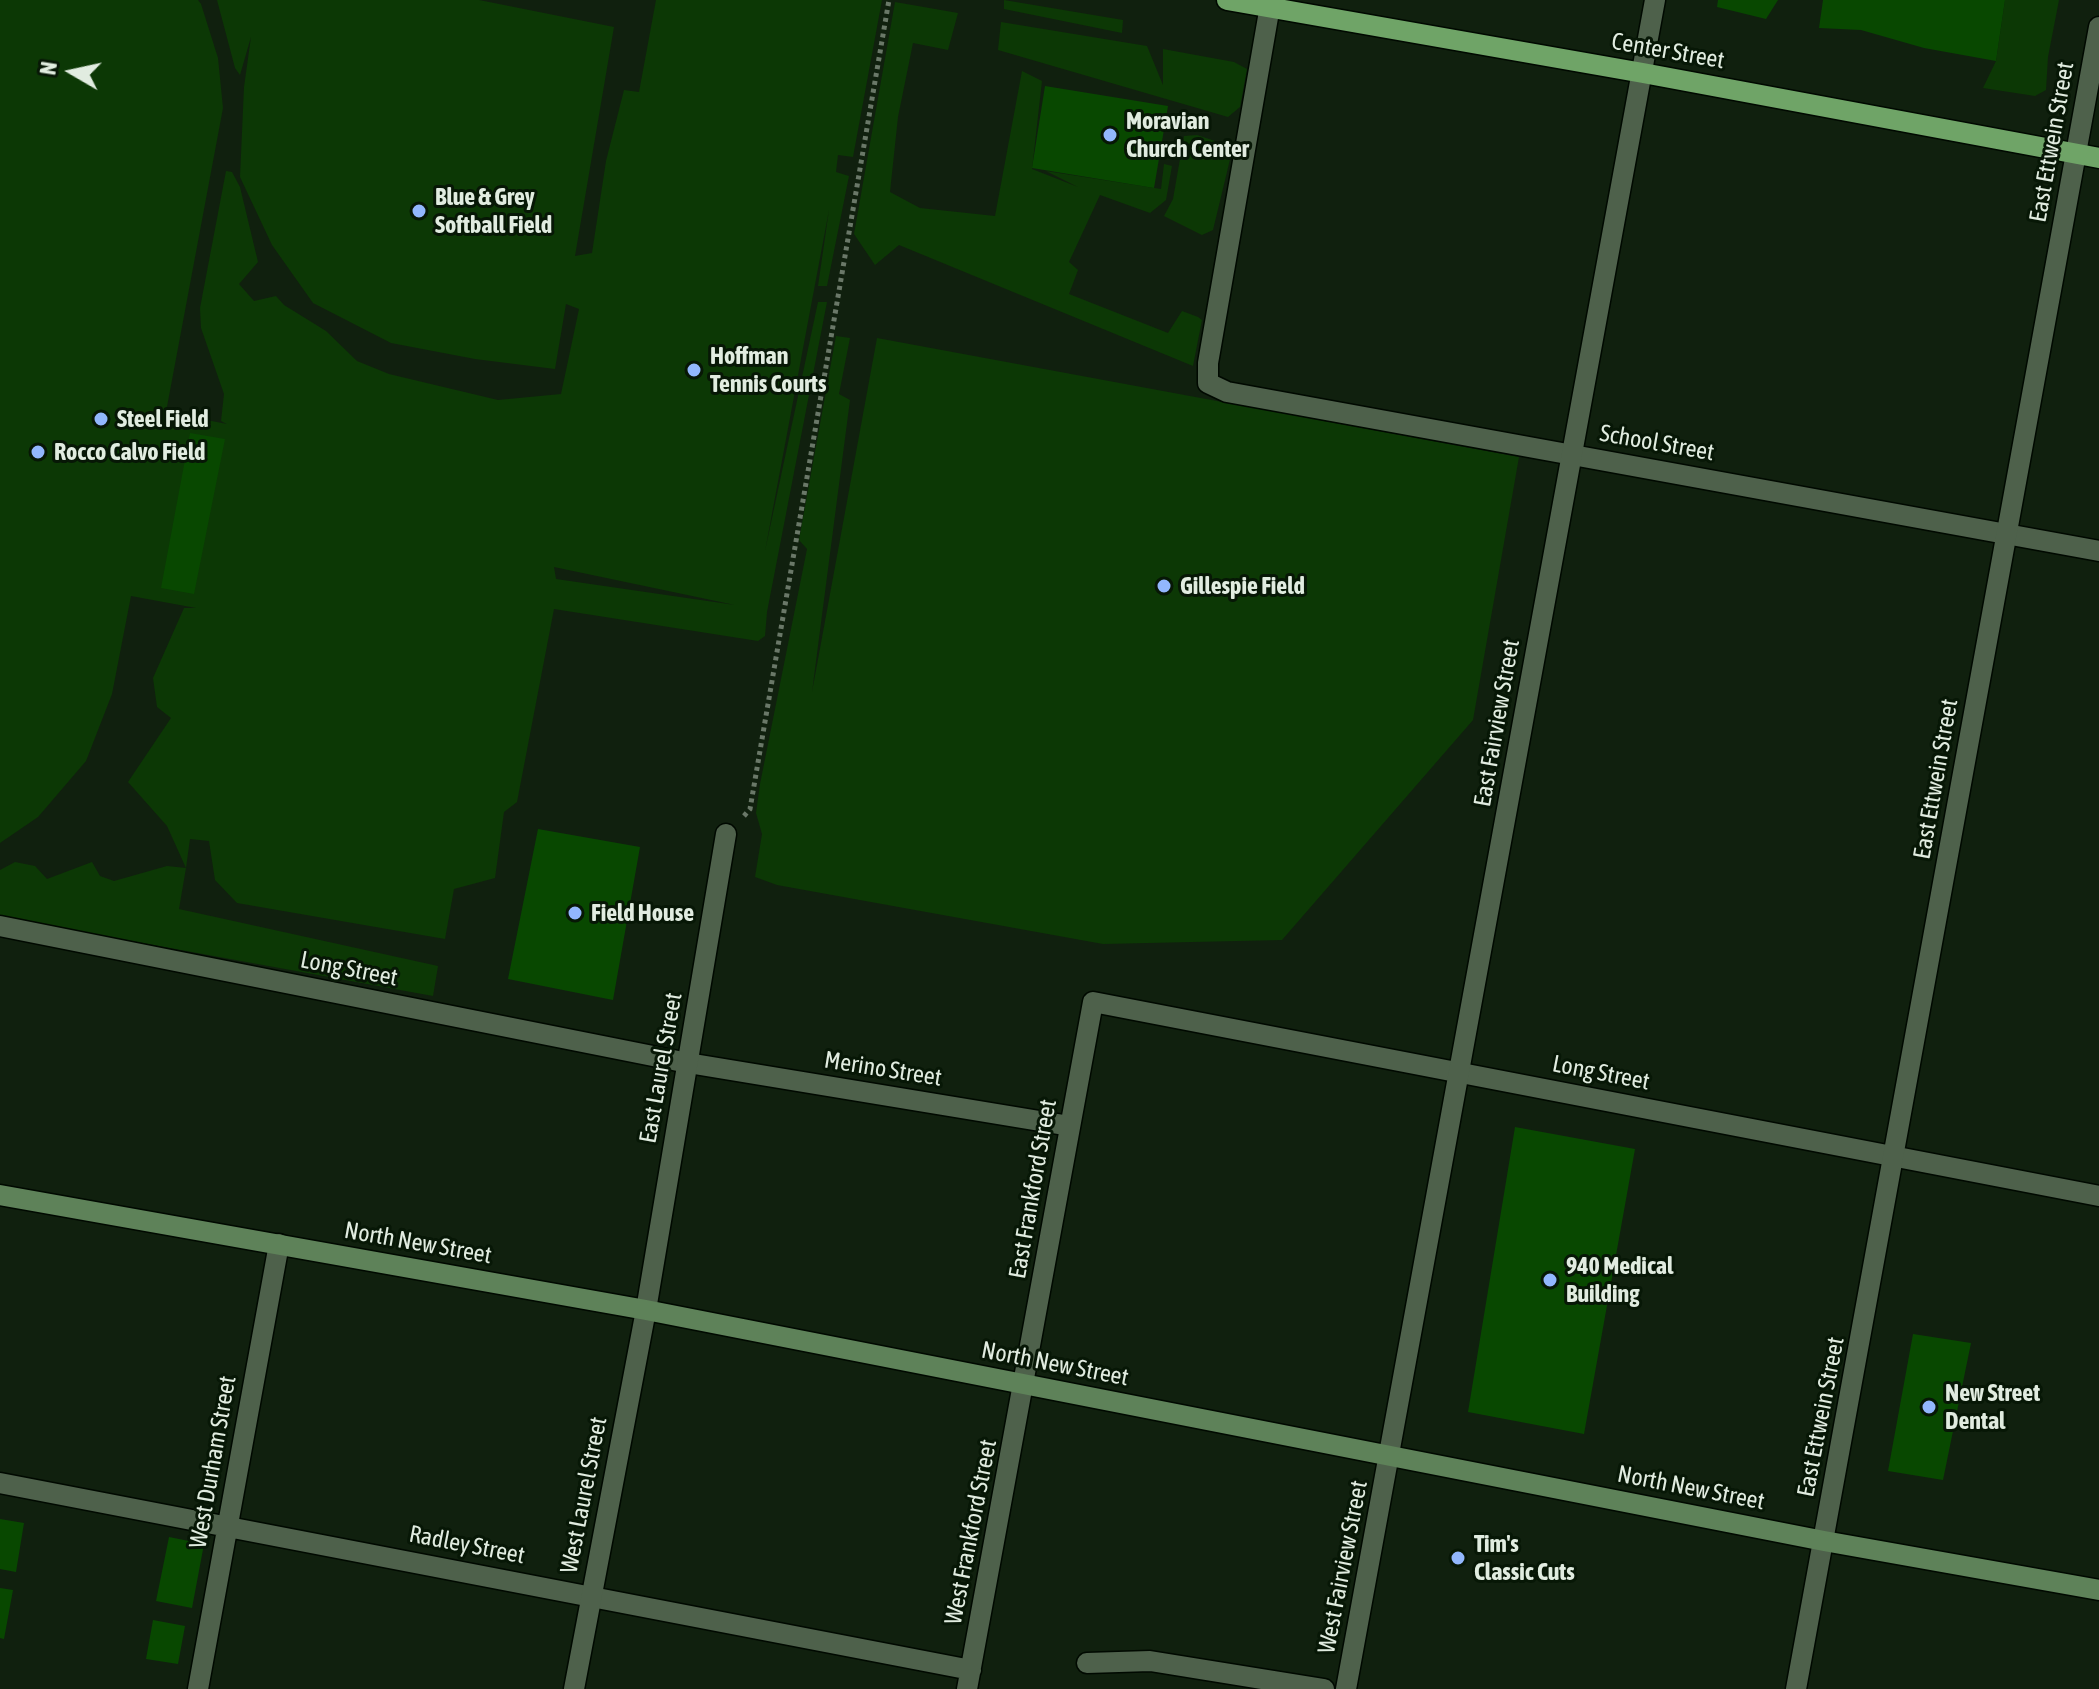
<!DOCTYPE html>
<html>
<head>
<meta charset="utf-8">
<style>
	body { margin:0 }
	#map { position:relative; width:2099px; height:1689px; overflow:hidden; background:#10200e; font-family:"Asap Condensed",sans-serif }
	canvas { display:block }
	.north { position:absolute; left:32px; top:32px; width:80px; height:80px; -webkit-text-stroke:6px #071706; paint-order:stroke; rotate:279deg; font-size:22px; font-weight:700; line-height:32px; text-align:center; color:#e1ece0 }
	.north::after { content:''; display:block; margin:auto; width:28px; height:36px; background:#e1ece0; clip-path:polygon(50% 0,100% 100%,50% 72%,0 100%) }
</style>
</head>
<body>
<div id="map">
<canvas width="2099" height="1689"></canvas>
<div class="north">N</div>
</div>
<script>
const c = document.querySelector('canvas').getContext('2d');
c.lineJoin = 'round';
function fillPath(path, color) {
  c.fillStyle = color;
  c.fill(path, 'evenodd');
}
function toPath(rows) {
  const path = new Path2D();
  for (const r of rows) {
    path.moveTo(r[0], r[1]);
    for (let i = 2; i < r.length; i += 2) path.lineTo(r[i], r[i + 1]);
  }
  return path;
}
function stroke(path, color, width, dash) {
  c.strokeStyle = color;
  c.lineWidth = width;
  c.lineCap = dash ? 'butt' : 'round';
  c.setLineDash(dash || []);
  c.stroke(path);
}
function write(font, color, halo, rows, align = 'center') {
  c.font = font + ' "Asap Condensed",sans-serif';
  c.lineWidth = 6;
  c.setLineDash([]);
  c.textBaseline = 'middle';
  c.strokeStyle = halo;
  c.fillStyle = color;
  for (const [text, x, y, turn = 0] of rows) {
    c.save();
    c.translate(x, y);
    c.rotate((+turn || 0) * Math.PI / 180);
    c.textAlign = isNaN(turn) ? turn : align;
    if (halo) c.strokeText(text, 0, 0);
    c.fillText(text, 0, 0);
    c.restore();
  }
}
fillPath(toPath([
	[0,0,198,0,201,4,218,58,223,108,166,412,227,424,221,421,224,394,201,328,200,308,226,171,232,172,240,187,258,262,239,284,254,301,276,296,284,305,326,331,357,361,389,374,498,400,561,394,579,309,566,304,555,369,475,359,391,343,313,303,272,245,240,177,244,87,251,37,240,75,235,68,217,0,479,0,614,27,575,256,592,253,606,161,624,90,639,92,656,0,882,0,853,157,838,155,836,172,849,176,827,286,818,286,829,210,765,551,818,302,827,302,767,612,765,636,758,641,554,609,517,802,504,812,495,878,454,889,445,939,237,903,215,880,209,841,190,839,186,868,179,909,438,966,433,996,0,917,0,870,15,862,35,866,47,879,92,862,100,876,114,881,167,866,186,868,167,826,128,782,171,718,157,707,153,678,184,608,196,608,131,596,112,694,86,761,38,817,0,843],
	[554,567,735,605,556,579],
	[1004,0,1123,20,1122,33,1004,9],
	[2005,0,2059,0,2048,57,2046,90,2035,96,1983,88,1996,61],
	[895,2,958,13,948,50,913,43,898,117,890,192,920,208,995,216,1022,71,1042,81,1032,169,1078,187,1046,171,1161,189,1164,164,1172,166,1166,200,1150,213,1100,195,1069,262,1078,270,1069,294,1168,333,1182,311,1198,317,1202,320,1193,366,899,245,875,265,854,234],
	[1001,22,1147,46,1163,85,1163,49,1234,62,1247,69,1240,107,1228,117,998,50],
	[1197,135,1233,147,1213,230,1202,235,1164,216,1173,199,1184,136],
	[836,336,850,338,839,394,850,400,812,692,877,338,1519,457,1473,720,1282,940,1103,944,777,885,755,877,762,834,756,813,760,784,807,549,799,540]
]), '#0c3805');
fillPath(toPath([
	[1718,0,1778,0,1766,19,1717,7],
	[1823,0,2005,0,1996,61,1924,48,1861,30,1819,28],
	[1045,86,1168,106,1154,188,1032,168],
	[190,433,225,439,194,594,161,588],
	[538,829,640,847,613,1000,508,979],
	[1515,1127,1635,1149,1584,1434,1468,1412],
	[1913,1334,1971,1343,1943,1480,1888,1471],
	[0,1519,24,1523,16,1572,0,1569],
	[169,1537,204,1544,192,1608,156,1601],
	[0,1588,13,1590,4,1639,0,1638],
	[153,1620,185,1626,178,1664,146,1659]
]), '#084800');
const lane = toPath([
	[1271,0,1208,363,1208,383,1227,392,2099,551],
	[0,926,688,1063,1070,1126],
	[0,1483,971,1670],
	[1087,1663,1150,1661,1324,1689],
	[198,1689,279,1244],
	[967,1689,1093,1002,2099,1196]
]);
const street = toPath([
	[574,1689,646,1310,726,834],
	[1346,1689,1655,0],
	[1796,1689,2099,27]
]);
const secondary = toPath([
	[0,1195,646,1310,1824,1541,2099,1590]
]);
const primary = toPath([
	[1227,0,1643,73,2099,158]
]);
stroke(lane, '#000900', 23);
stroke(street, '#000900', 23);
stroke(secondary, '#000900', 23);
stroke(primary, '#000900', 23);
stroke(toPath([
	[744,816,750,809,889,0]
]), '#6a7868', 5, [4, 4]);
stroke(lane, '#4e614b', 20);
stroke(street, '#4e614b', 20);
stroke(secondary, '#5e8259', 20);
stroke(primary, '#6fa467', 20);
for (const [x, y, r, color] of [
	[1110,135,8,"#92b7fd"],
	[419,211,8,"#92b7fd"],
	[694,370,8,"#92b7fd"],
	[101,419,8,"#92b7fd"],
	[38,452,8,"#92b7fd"],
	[1164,586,8,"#92b7fd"],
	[575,913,8,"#92b7fd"],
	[1550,1280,8,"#92b7fd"],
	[1929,1407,8,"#92b7fd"],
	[1458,1558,8,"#92b7fd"]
]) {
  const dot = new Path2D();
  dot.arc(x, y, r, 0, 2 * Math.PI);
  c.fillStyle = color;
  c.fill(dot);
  stroke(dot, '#071706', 3);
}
write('24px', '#e1ece0', '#071706', [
	["Center Street",1668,51,10],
	["East Ettwein Street",2052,142,-80],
	["School Street",1657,443,10],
	["East Fairview Street",1497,723,-80],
	["East Ettwein Street",1936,779,-80],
	["Long Street",349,969,11],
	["East Laurel Street",661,1068,-80],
	["Merino Street",883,1069,9],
	["Long Street",1601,1073,11],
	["East Frankford Street",1033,1189,-80],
	["North New Street",418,1243,10],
	["North New Street",1055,1364,11],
	["East Ettwein Street",1821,1417,-79],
	["West Durham Street",213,1462,-80],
	["North New Street",1691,1488,11],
	["West Laurel Street",584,1495,-79],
	["West Frankford Street",971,1532,-79],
	["Radley Street",467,1545,11],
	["West Fairview Street",1343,1567,-79]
]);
write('bold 24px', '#e1ece0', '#071706', [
	["Moravian",1126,121],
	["Church Center",1126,149],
	["Blue & Grey",435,197],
	["Softball Field",435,225],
	["Hoffman",710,356],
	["Tennis Courts",710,384],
	["Steel Field",117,419],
	["Rocco Calvo Field",54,452],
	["Gillespie Field",1180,586],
	["Field House",591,913],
	["940 Medical",1566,1266],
	["Building",1566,1294],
	["New Street",1945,1393],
	["Dental",1945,1421],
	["Tim's",1474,1544],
	["Classic Cuts",1474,1572]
], 'left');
</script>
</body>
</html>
